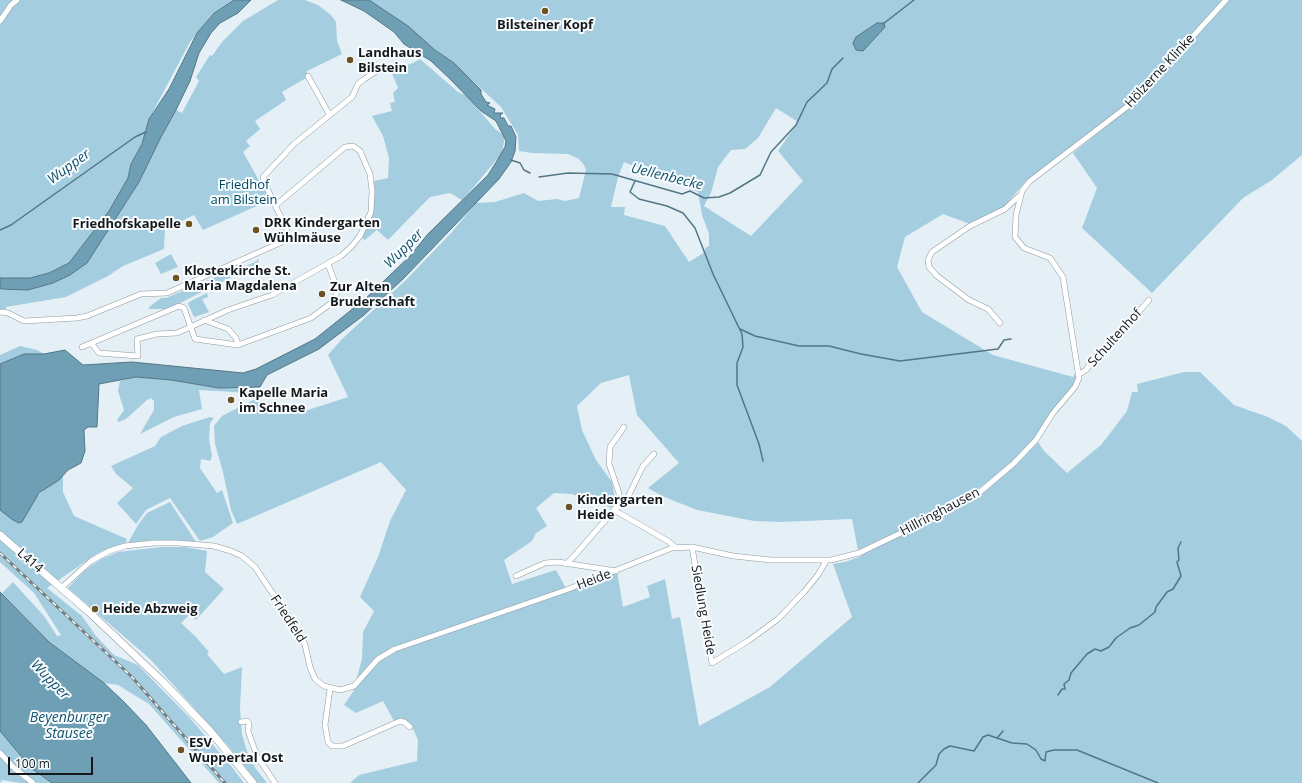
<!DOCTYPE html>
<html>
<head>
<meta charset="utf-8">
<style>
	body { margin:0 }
	#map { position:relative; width:1302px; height:783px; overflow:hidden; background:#e5f0f6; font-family:"Open Sans",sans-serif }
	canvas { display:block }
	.scale { position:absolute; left:8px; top:757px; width:85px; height:18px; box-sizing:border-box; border:2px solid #141819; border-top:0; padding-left:5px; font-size:12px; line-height:14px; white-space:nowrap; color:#141819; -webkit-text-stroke:3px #f8fcff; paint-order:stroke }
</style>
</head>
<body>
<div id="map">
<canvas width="1302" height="783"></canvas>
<div class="scale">100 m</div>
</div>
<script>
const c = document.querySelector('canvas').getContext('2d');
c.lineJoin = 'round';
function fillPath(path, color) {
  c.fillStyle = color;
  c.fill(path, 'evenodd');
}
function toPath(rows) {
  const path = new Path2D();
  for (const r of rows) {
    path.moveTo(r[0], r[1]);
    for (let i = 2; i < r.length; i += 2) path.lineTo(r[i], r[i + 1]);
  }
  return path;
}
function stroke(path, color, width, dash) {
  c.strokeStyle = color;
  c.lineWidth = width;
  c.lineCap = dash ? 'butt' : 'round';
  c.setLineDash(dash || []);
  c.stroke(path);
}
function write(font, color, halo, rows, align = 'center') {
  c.font = font + ' "Open Sans",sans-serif';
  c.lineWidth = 4;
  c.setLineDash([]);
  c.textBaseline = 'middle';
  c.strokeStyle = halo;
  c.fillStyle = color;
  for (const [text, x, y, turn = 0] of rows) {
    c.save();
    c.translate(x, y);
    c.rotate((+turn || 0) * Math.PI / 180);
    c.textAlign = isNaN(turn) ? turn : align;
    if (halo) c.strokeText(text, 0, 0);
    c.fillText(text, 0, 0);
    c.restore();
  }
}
fillPath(toPath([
	[0,0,233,0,213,13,190,42,149,119,142,144,131,164,128,178,109,211,69,264,49,273,30,278,0,278],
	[278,0,305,0,318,5,331,15,336,22,337,41,342,54,307,71,306,78,282,92,286,100,255,121,260,129,246,141,250,146,243,152,270,200,203,230,194,215,165,229,164,249,123,266,108,276,66,297,6,307,6,309,0,309,0,290,28,290,53,283,70,275,87,263,139,182,161,137,176,110,182,113,199,81,196,77,210,55,212,56,222,42,243,21],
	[367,0,1222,0,1131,102,1026,181,1004,207,970,224,943,214,905,237,897,267,922,312,993,355,1073,377,1076,372,1076,377,1073,386,1050,413,1032,441,1011,463,986,483,969,496,950,507,858,550,852,519,781,522,754,521,697,510,662,496,648,488,679,463,637,415,629,375,601,383,577,406,582,430,596,460,612,482,615,498,612,508,572,494,554,493,536,508,547,526,536,533,532,541,504,560,512,584,556,570,567,590,617,571,623,607,650,597,647,586,665,579,672,619,680,617,699,726,770,687,852,617,833,564,845,562,859,557,877,546,973,501,1017,464,1038,442,1044,451,1067,473,1101,445,1127,411,1132,392,1138,392,1137,384,1184,372,1200,372,1234,405,1268,417,1286,426,1302,441,1302,783,350,783,359,775,417,761,418,740,411,724,405,720,394,721,383,701,356,713,344,705,353,692,362,659,363,632,374,611,360,597,378,557,390,521,406,490,381,462,237,524,231,510,223,472,215,444,214,426,222,416,253,400,308,410,348,397,328,355,341,340,406,280,452,232,476,203,495,202,524,193,538,201,557,199,565,201,579,198,586,170,584,165,579,159,568,154,532,153,519,151,518,135,501,107,462,71,401,22],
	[776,108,798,122,778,151,803,181,751,236,704,206,711,193,718,167,731,150,745,149,758,138],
	[624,162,698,192,702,215,709,234,709,246,705,248,705,252,689,262,665,226,624,215,625,207,611,207,618,177],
	[1229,0,1302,0,1302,155,1272,180,1243,198,1152,293,1082,228,1097,188,1073,153,1134,104,1218,9],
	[420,59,458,92,467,96,495,129,505,136,502,153,472,189,462,200,450,193,430,197,388,240,377,230,365,240,362,238,373,211,375,194,374,181,388,178,389,158,383,136,372,116,392,111,390,103,395,102,393,93,398,88,391,71,413,63],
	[171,254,178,267,161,274,155,263],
	[257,258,259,261,254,266,172,307,166,309,149,309,149,307,161,298,166,298,239,267,241,268,257,261],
	[207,293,208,297,202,299,209,312,194,317,188,304,189,302],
	[20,346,37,350,44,354,24,354,0,364,0,355],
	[136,377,171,380,219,388,250,387,251,393,199,390,202,409,174,417,140,434,154,410,154,401,151,398,147,400,126,419,119,422,117,420,124,410,118,391,120,381],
	[210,417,214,418,210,423,209,439,212,456,210,461,201,459,200,468,217,493,222,490,233,523,213,537,200,541,170,498,146,510,136,524,117,503,133,488,116,474,111,466,155,446,161,437,182,426],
	[63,475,63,492,74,516,127,539,126,543,98,553,47,588,82,616,96,636,114,655,138,665,189,717,232,767,244,783,219,783,149,704,118,685,104,683,49,642,2,593,13,582,44,616,57,636,61,635,34,593,0,562,0,510,13,520,19,523,22,522,36,497],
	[170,502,196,542,154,540,128,543,138,525,147,513],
	[161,547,185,547,207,551,205,572,224,589,196,620,190,614,181,623,195,636,209,652,207,654,224,674,242,667,240,708,242,734,247,751,256,769,267,783,258,783,229,747,150,659,68,588,84,571,101,559,118,552],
	[0,731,31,768,52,783,20,783,2,780,0,783]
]), '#a4cde0');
const water = toPath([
	[234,0,251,0,238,13,220,23,211,33,199,53,190,81,176,110,161,137,139,182,87,263,70,275,53,283,28,290,0,289,0,278,30,278,49,273,69,263,109,211,128,178,131,164,142,144,149,119,169,89,197,33,214,13,234,0],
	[341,0,369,0,408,26,435,50,454,63,481,90,481,94,486,102,490,103,487,105,495,109,494,113,503,113,500,115,501,118,504,118,508,126,511,126,516,137,515,151,511,162,499,179,403,279,364,315,319,349,267,375,260,387,219,388,171,380,136,377,99,384,97,427,88,427,84,430,85,451,81,463,68,470,59,480,39,493,22,522,19,523,13,520,0,510,0,364,24,354,44,354,65,350,83,365,132,362,243,373,256,369,315,339,365,299,410,256,428,234,488,175,495,164,505,147,506,141,496,121,481,111,450,79,431,61,404,44,394,32,364,11,341,0],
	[877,23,884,23,885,27,863,51,856,50,853,43,856,37,877,23],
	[0,592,49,642,104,683,124,702,146,725,191,783,52,783,31,768,0,731,0,592]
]);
fillPath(water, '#6e9fb4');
stroke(water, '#537686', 1);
stroke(toPath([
	[883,24,914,0],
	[511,160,520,163,524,170,530,173],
	[539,177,568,173,612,174,682,194,690,191,704,198,719,197,730,193,760,175,771,152,796,125,807,102,827,83,832,69,843,58],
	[635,181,630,192,639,199,667,206,683,213,695,228,713,274,742,334,743,347,737,363,737,385,759,444,763,461],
	[0,230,11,225,135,137,146,132],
	[740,329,755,336,799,346,829,346,861,354,900,361,998,349,1004,340,1011,339],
	[1058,695,1062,689,1065,689,1064,684,1069,680,1071,673,1087,654,1095,649,1101,651,1109,647,1116,638,1130,628,1139,625,1155,612,1156,607,1167,592,1173,589,1181,576,1177,562,1179,560,1178,548,1181,542],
	[998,737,1003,731],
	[918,783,936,765,939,754,944,749,950,746,974,751,983,737,988,735,1012,743,1027,744,1036,750,1041,759,1045,761,1046,752,1054,750,1077,750,1158,783]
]), '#537686', 1.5);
const minor = toPath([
	[0,21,11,5,17,0],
	[308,76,329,114],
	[0,312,8,313,24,321,77,318,87,316,141,294,167,293,282,242,286,238,287,230,264,182,263,177,294,144,352,97,358,84,363,80,378,70],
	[204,320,228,329,236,338,238,345],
	[1000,323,988,309,969,300,937,276,929,267,928,260,932,252,970,226,1005,209,1019,196],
	[92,344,99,353,138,356,137,339,157,334,177,333,228,310,272,295,341,256,351,247,360,236,371,212,372,191,370,174,360,151,353,146,345,147,276,205],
	[82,347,179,306,184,308,195,339,238,345,311,318,330,304,336,296,337,288,328,264],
	[1078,375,1086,370,1095,357,1128,324,1149,300],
	[614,509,625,503,643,466,654,454],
	[614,510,618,504,619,493,609,464,610,447,624,427],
	[692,547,712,663,748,641,778,619,804,592,818,575,826,561],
	[566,564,576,554,614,510,668,541,675,547],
	[516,576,545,563,558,562,616,571],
	[61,588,91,561,109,551,125,546,154,543,178,543,214,546,231,551,242,556,255,567,301,636,305,645,310,667,315,679,324,686,340,690,354,686,378,659,395,649,566,590,672,548,692,547,733,556,771,560,831,560,859,553,951,509,980,492,1013,464,1036,440,1053,413,1075,387,1079,378,1063,277,1050,258,1024,248,1015,237,1016,215,1022,191,1030,181,1132,103,1226,0],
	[330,689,325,725,328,742,332,746,343,746,400,721,404,722,410,727],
	[241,722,247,721,249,723,248,731,257,756,275,783],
	[0,753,14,768,33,783]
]);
const secondary = toPath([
	[0,535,89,612,163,682,210,731,253,783]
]);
stroke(minor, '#8e999e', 6);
stroke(secondary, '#8e999e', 8);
stroke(minor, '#fff', 5);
stroke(secondary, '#fff', 7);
const rail = toPath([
	[0,553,132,677,225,783]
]);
stroke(rail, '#767e81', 3);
stroke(rail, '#f8fcff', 1.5, [4.5]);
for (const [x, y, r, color] of [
	[545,11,4,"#6d5224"],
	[350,60,4,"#6d5224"],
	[189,224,4,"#6d5224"],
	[256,230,4,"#6d5224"],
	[176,278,4,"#6d5224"],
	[322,294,4,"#6d5224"],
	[231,400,4,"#6d5224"],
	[569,507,4,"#6d5224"],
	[95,609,4,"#6d5224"],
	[181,750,4,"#6d5224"]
]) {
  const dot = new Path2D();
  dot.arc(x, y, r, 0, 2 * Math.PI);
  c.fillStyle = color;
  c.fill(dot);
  stroke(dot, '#f8fcff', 1.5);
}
write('bold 13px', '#141819', '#f8fcff', [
	["Bilsteiner Kopf",545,25,"center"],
	["Landhaus",358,53],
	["Bilstein",358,68],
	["DRK Kindergarten",264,223],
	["Wühlmäuse",264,238],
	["Friedhofskapelle",181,224,"right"],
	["Klosterkirche St.",184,271],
	["Maria Magdalena",184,286],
	["Zur Alten",330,287],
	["Bruderschaft",330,302],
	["Kapelle Maria",239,393],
	["im Schnee",239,408],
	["Kindergarten",577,500],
	["Heide",577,515],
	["Heide Abzweig",103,609],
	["ESV",189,743],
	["Wuppertal Ost",189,758]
], 'left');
write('13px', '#141819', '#f8fcff', [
	["Hölzerne Klinke",1160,71,-47],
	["Schultenhof",1115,338,-48],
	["Hillringhausen",940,512,-28],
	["L414",30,561,41],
	["Heide",594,580,-21],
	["Siedlung Heide",703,610,80],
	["Friedfeld",288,619,57]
]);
write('13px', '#00475e', '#f8fcff', [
	["Friedhof",244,185],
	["am Bilstein",244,200]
]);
write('italic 14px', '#14546b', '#f8fcff', [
	["Wupper",69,167,-36],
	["Uellenbecke",667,177,14],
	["Wupper",404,249,-45],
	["Wupper",50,680,46],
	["Beyenburger",69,718],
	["Stausee",69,734]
]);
</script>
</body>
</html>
